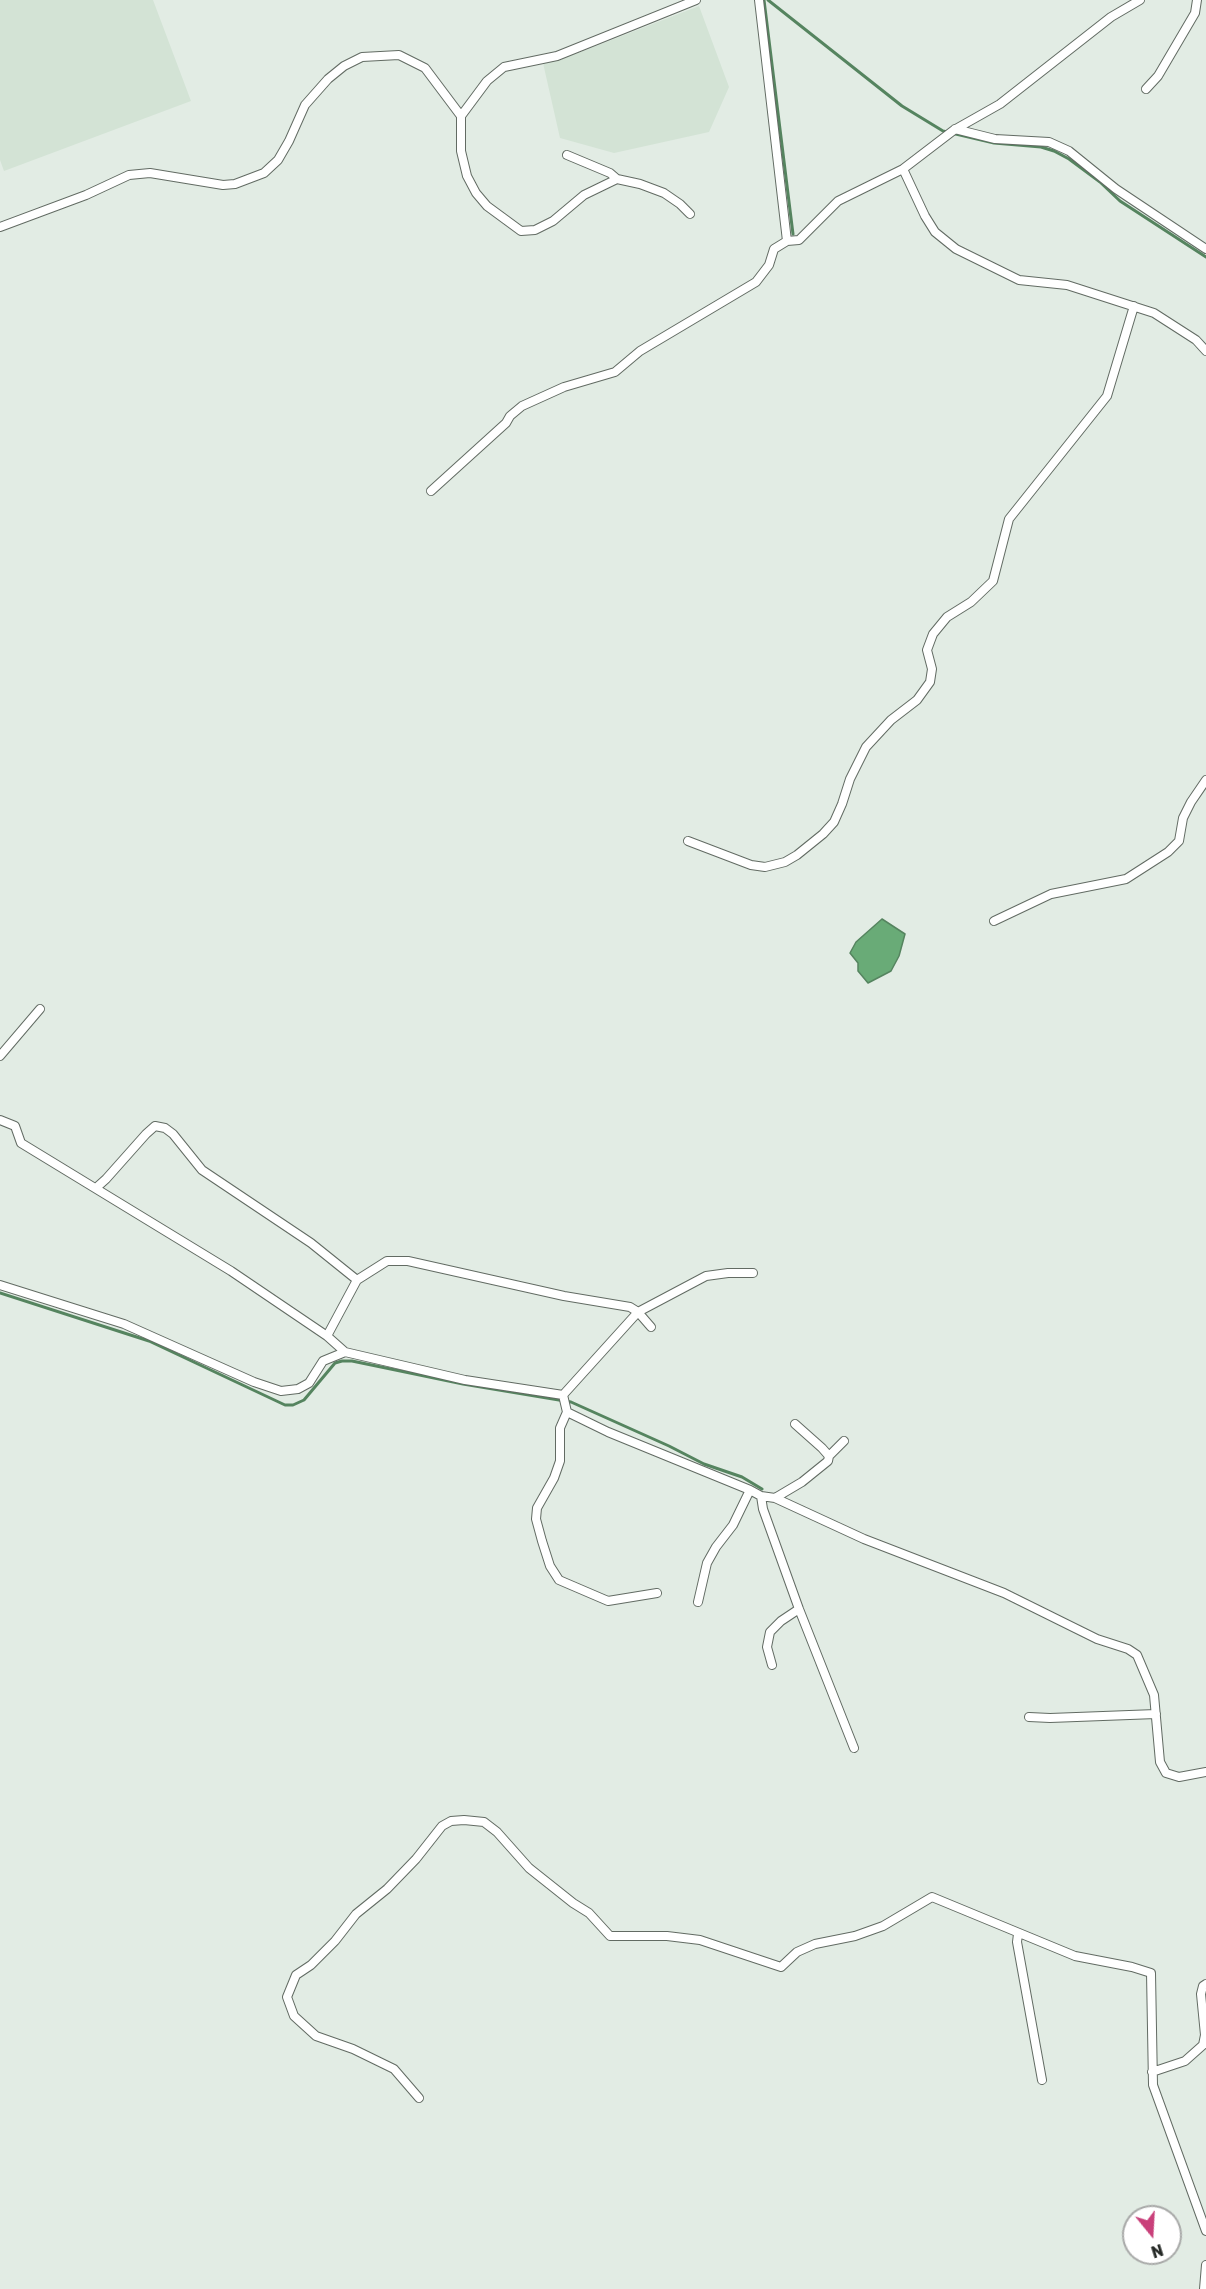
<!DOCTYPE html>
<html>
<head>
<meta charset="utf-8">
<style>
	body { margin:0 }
	#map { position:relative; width:1206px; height:2289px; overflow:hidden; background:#e2ece4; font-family:Rubik,sans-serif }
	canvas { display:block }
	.north { position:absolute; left:1122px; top:2205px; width:60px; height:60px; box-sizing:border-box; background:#fff; border:2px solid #a8a9a8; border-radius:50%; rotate:162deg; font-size:16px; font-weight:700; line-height:24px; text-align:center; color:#252926 }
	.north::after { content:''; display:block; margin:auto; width:21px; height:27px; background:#c9407a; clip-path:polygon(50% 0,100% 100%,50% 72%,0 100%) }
</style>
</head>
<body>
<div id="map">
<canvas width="1206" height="2289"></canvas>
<div class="north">N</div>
</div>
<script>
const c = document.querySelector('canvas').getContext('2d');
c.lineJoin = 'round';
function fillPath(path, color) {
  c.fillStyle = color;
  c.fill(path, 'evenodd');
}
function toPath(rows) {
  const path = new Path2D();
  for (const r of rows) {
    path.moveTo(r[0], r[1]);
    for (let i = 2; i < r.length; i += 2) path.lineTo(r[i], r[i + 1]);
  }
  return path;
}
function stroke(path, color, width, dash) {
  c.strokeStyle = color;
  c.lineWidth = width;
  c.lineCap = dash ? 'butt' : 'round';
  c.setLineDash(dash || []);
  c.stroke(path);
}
fillPath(toPath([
	[0,0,153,0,191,101,4,171,0,160],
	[699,6,729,87,709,132,614,153,560,138,543,63,578,53]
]), '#d3e3d5');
const water = toPath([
	[882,919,905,934,899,956,891,971,868,983,858,971,858,963,850,953,856,942,882,919]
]);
fillPath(water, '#69ab77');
stroke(water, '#55845f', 1.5);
stroke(toPath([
	[764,0,793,234],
	[768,0,902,106,943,131,994,143,1041,147,1054,151,1069,159,1100,182,1120,201,1206,257],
	[0,1293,149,1341,285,1405,293,1405,304,1400,335,1363,342,1361,352,1361,463,1384,571,1402,669,1446,704,1464,742,1477,762,1489]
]), '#55845f', 3);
const street = toPath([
	[759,0,787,241],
	[1146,89,1158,76,1195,13,1197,0],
	[955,129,995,139,1049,142,1069,151,1116,189,1206,249],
	[567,155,610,173,617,179,640,184,664,193,680,204,690,214],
	[903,169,925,216,935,232,956,249,1019,280,1067,285,1154,313,1196,340,1206,351],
	[617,179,584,195,553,221,535,230,521,231,487,206,476,193,467,176,461,151,461,116,487,81,504,67,557,56,696,0],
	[0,227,86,195,129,175,150,173,223,185,235,184,264,173,278,160,289,141,305,105,328,79,344,66,362,57,399,55,425,68,461,116],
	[431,491,506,423,510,416,522,406,564,387,615,372,640,351,756,282,769,265,774,249,787,241,799,240,838,201,903,169,954,130,1000,104,1111,17,1140,0],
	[688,841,751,865,765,867,785,862,797,855,823,834,834,822,842,804,850,779,866,747,891,720,917,700,930,682,932,669,927,650,933,634,947,617,971,602,993,581,1009,519,1107,396,1134,306],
	[994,921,1051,894,1126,879,1168,852,1179,841,1183,818,1191,802,1206,780],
	[0,1056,40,1009],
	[0,1120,15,1126,21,1143,231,1271,327,1336,345,1352,465,1380,563,1395],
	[96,1188,106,1179,146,1134,155,1126,165,1128,173,1134,202,1170,311,1243,357,1280],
	[0,1285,124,1324,254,1382,281,1391,298,1389,309,1383,323,1361,345,1352],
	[327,1336,357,1280,387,1261,408,1261,564,1296,630,1307,638,1312,651,1327],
	[563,1395,567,1412,560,1428,560,1461,554,1478,537,1508,536,1519,542,1541,550,1566,559,1580,608,1601,657,1593],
	[563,1395,638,1312,706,1276,728,1273,753,1273],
	[567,1412,608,1432,750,1490],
	[829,1456,844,1441],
	[761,1496,763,1509,799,1609,854,1748],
	[775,1498,802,1482,828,1461,829,1456,822,1448,795,1424],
	[698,1602,707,1563,716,1547,733,1525,750,1490,761,1496,775,1498,864,1539,1004,1593,1097,1639,1128,1649,1137,1655,1154,1695,1160,1762,1166,1773,1179,1777,1206,1772],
	[772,1665,767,1647,770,1632,781,1621,799,1609],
	[1029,1717,1050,1718,1156,1714],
	[1018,1934,1017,1942,1042,2080],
	[1152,2072,1185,2061,1203,2045,1205,2035,1201,1994,1203,1986,1206,1984],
	[419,2098,394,2069,353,2049,316,2036,294,2016,287,1997,296,1975,311,1965,335,1941,356,1914,387,1889,416,1859,442,1826,451,1821,464,1820,484,1822,497,1832,529,1868,573,1903,589,1913,610,1936,667,1936,700,1940,781,1967,797,1952,815,1944,855,1936,883,1926,932,1897,1075,1956,1132,1967,1151,1973,1153,2085,1206,2231],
	[1204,2289,1206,2265]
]);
stroke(street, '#626b63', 10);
stroke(street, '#fff', 8);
</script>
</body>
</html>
